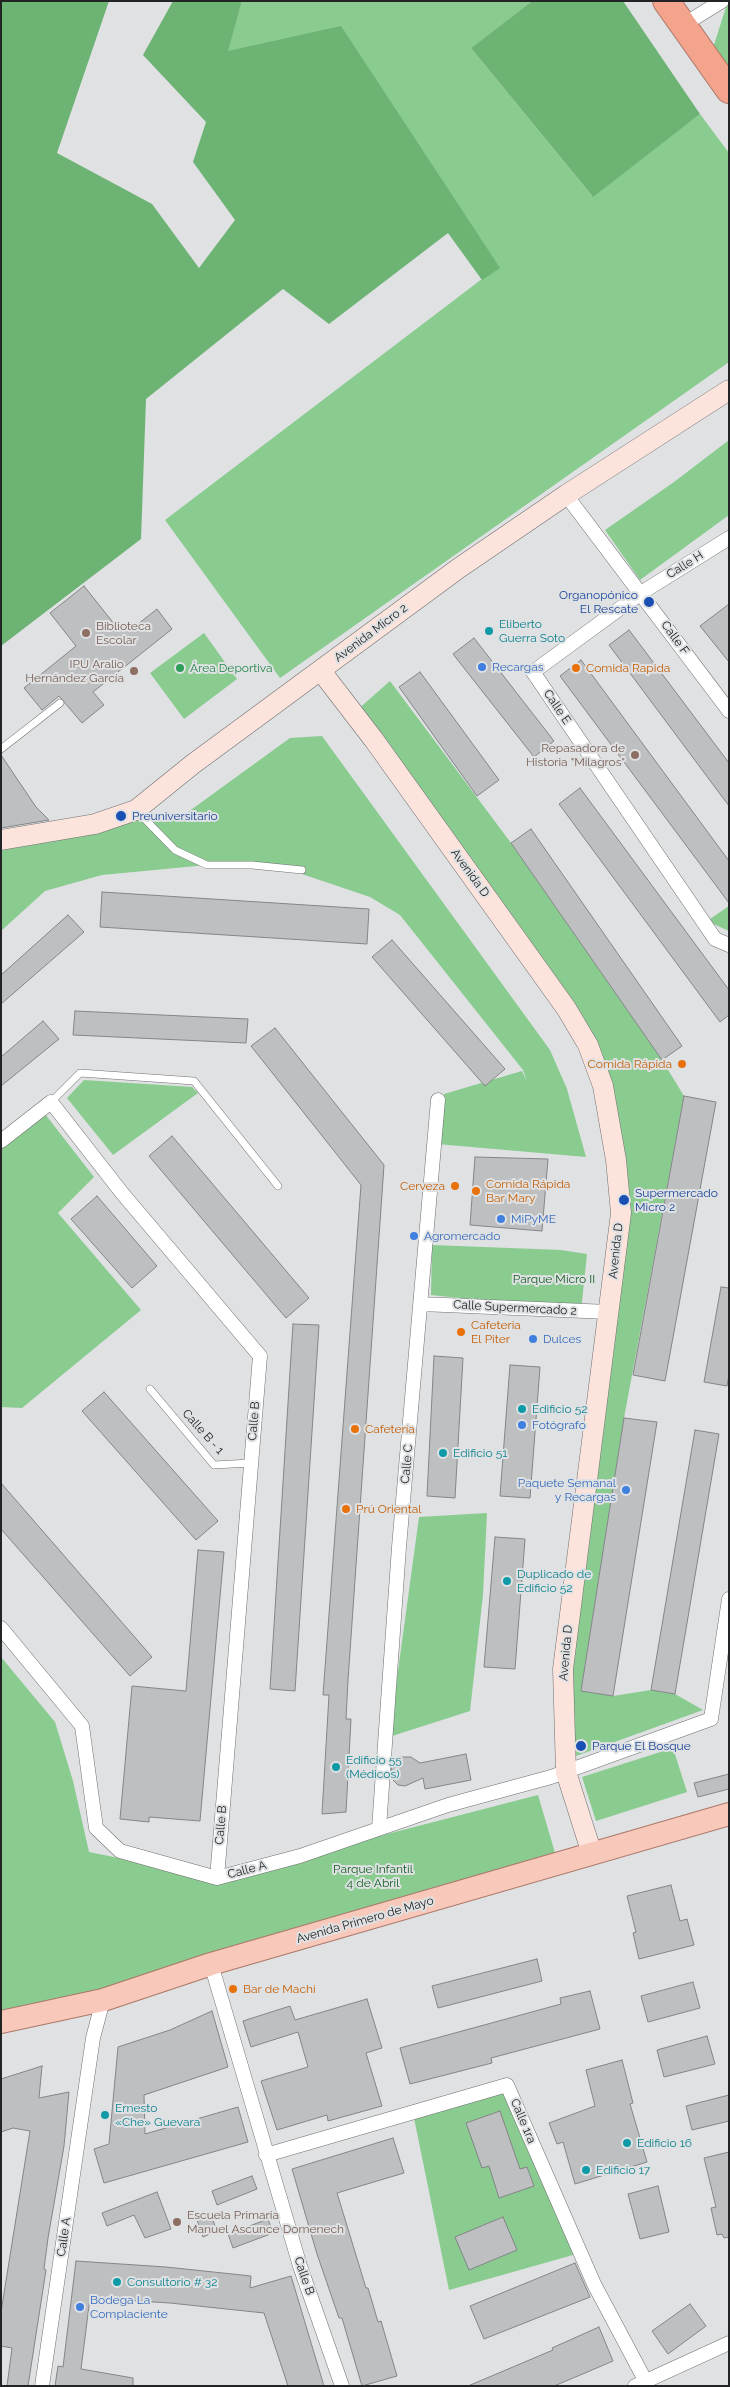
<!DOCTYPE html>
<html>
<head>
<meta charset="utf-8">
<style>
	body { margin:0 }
	#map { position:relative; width:730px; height:2387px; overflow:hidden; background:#dfe1e3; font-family:Raleway,sans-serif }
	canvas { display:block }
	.frame { position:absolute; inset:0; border:2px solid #232425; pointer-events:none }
</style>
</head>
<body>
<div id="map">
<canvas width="730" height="2387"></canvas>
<div class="frame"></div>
</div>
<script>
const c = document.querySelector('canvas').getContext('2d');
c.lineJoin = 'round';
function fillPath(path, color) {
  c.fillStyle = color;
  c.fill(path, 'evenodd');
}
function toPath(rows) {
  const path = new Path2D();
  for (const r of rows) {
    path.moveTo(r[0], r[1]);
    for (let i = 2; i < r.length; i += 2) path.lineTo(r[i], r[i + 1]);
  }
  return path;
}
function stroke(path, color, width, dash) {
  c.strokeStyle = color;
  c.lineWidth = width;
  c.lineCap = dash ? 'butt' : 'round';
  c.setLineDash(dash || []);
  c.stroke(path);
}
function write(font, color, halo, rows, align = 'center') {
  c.font = font + ' Raleway,sans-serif';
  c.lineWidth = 4;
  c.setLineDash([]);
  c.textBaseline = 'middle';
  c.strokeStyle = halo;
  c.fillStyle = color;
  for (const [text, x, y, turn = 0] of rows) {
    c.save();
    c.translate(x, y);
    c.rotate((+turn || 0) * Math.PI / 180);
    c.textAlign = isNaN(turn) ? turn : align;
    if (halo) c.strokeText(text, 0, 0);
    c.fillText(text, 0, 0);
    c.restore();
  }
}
fillPath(toPath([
	[242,1,532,1,471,48,592,196,700,114,729,153,729,362,280,678,165,520,499,266,227,52],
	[729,5,729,67,713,48,726,7],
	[729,440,729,515,640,580,605,530,674,482],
	[204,633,237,679,184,719,150,673],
	[390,681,511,843,662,1060,684,1096,624,1418,581,1691,613,1696,651,1690,675,1694,703,1710,576,1756,568,1690,627,1212,601,1065,356,711],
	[322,736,550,1050,567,1089,586,1157,437,1144,444,1094,522,1071,527,1082,523,1070,400,915,370,897,284,868,207,865,102,875,45,891,1,931,1,838,136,810,177,820,290,738],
	[729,906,729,931,707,921],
	[84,1080,192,1087,198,1093,113,1155,67,1098],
	[45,1114,94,1177,58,1213,141,1310,22,1408,1,1407,1,1148],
	[432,1245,561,1250,587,1254,581,1311,431,1295],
	[487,1513,483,1595,470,1711,389,1737,419,1517],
	[1,1657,55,1722,73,1781,89,1852,217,1878,538,1795,558,1863,23,2012,1,2010],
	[673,1748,687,1792,596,1821,582,1777],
	[507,2085,580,2253,449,2290,413,2113]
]), '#8acb90');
fillPath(toPath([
	[4,1,109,1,57,153,152,204,199,268,235,220,193,162,206,122,143,55,173,1,242,1,228,51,341,26,500,268,482,280,448,233,329,324,283,289,146,399,141,539,1,646,1,3],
	[532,1,623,1,700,114,593,197,471,48]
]), '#6cb374');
const building = toPath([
	[84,586,119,630,128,622,133,628,157,609,172,629,93,692,104,705,82,723,59,696,42,710,24,688,76,646,50,613,84,586],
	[729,604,729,662,700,626,729,604],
	[629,630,729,763,729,806,609,645,629,630],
	[474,638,554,741,534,757,453,654,474,638],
	[581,660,729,861,729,903,560,676,581,660],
	[420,672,499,780,477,796,399,687,420,672],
	[1,755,36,807,49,820,1,828,1,755],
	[580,788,729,990,729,1015,720,1022,559,804,580,788],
	[531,829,682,1046,662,1060,511,843,531,829],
	[102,892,369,909,367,944,100,927,102,892],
	[68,915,84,932,1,1004,1,975,68,915],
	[392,940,505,1069,485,1086,372,957,392,940],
	[75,1011,248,1019,246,1043,73,1035,75,1011],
	[43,1021,59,1039,1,1086,1,1057,43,1021],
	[275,1028,384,1165,348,1680,346,1719,351,1719,346,1812,322,1814,329,1695,323,1695,361,1185,251,1046,275,1028],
	[684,1096,716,1102,665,1381,633,1375,684,1096],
	[172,1136,309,1298,286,1318,149,1156,172,1136],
	[475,1157,548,1159,542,1231,470,1225,475,1157],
	[97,1196,157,1266,132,1288,71,1219,97,1196],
	[721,1287,729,1288,729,1375,727,1386,704,1382,721,1287],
	[293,1324,319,1325,295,1691,270,1689,293,1324],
	[434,1356,463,1358,455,1498,427,1496,434,1356],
	[510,1365,540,1367,530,1498,500,1496,510,1365],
	[104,1392,218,1521,196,1540,82,1411,104,1392],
	[624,1418,657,1422,613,1696,581,1691,624,1418],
	[695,1430,719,1434,675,1694,651,1690,695,1430],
	[1,1483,152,1657,130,1676,1,1529,1,1483],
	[495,1537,525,1539,515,1669,484,1667,495,1537],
	[198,1550,224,1552,200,1821,149,1817,149,1822,120,1819,132,1686,186,1691,198,1550],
	[466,1754,471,1780,425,1789,423,1778,405,1786,398,1785,391,1778,392,1763,400,1757,411,1757,420,1763,466,1754],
	[729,1774,729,1789,698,1797,694,1783,729,1774],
	[671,1885,680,1921,687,1919,694,1945,639,1959,633,1933,636,1932,627,1896,671,1885],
	[537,1959,542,1981,438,2008,432,1986,537,1959],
	[693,1982,700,2008,648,2022,641,1996,693,1982],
	[590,1991,600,2029,491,2058,492,2063,410,2084,400,2048,561,2004,560,1998,590,1991],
	[367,1999,382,2048,366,2053,382,2106,328,2121,327,2115,277,2130,261,2081,308,2067,298,2032,251,2047,243,2021,290,2006,295,2020,367,1999],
	[212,2011,228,2067,144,2095,145,2134,238,2107,248,2142,104,2183,94,2149,109,2144,118,2047,170,2030,212,2011],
	[707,2036,715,2064,664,2077,657,2050,707,2036],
	[622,2060,633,2103,630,2104,647,2162,575,2184,563,2142,557,2144,549,2123,595,2106,586,2070,622,2060],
	[42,2066,39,2098,69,2092,64,2146,48,2238,44,2269,46,2270,28,2386,7,2386,12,2348,1,2346,1,2312,30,2131,13,2128,1,2132,1,2079,42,2066],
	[729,2095,729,2121,692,2130,686,2106,729,2095],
	[500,2111,520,2169,527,2167,534,2186,499,2198,489,2166,482,2168,466,2123,500,2111],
	[393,2138,404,2173,337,2193,366,2288,368,2288,378,2322,381,2321,397,2376,362,2386,342,2318,339,2318,317,2254,292,2169,393,2138],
	[729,2152,729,2237,724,2238,722,2234,717,2235,711,2208,716,2207,704,2158,729,2152],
	[252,2176,257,2189,217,2205,212,2191,252,2176],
	[658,2186,669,2232,640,2239,628,2194,658,2186],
	[157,2192,171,2229,145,2238,134,2215,107,2226,102,2213,157,2192],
	[211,2215,217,2231,203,2237,197,2220,211,2215],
	[503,2217,517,2250,469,2270,455,2237,503,2217],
	[268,2219,273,2233,233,2248,228,2234,268,2219],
	[76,2261,166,2267,251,2276,250,2288,291,2276,324,2386,288,2386,264,2313,170,2303,90,2298,81,2369,133,2378,133,2386,55,2386,58,2366,63,2367,76,2261],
	[575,2263,590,2297,484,2339,470,2306,575,2263],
	[690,2304,706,2326,668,2354,652,2331,690,2304],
	[599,2327,613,2361,585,2373,554,2386,468,2386,553,2350,552,2348,599,2327]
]);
fillPath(building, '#bdbfc1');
stroke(building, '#838586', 1);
const lane = toPath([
	[1,749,60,703],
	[138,812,175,850,207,865,252,865,302,870],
	[51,1102,80,1073,194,1081,278,1186],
	[150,1389,214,1465,251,1463]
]);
const street = toPath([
	[683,25,722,1],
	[566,495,729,711],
	[729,538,641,593,533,672,715,939,729,945],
	[1,1141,51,1102,122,1193,260,1356,217,1878],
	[421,1304,609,1312],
	[1,1628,82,1726,96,1828,120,1851,217,1878,300,1856,448,1805,551,1777,711,1719,729,1599],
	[379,1828,399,1547,438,1100],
	[211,1964,300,2266,342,2386],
	[266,2155,507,2085,594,2284,646,2382],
	[42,2386,93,2038,103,2000],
	[635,2386,729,2343]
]);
const secondary = toPath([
	[321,671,374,740,566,1008,588,1045,603,1086,616,1160,621,1213,563,1669,566,1772,592,1854],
	[1,840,95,824,136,810,193,764,459,568,566,495,729,390]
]);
const primary = toPath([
	[1,2022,103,2000,211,1964,729,1814]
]);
const highway = toPath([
	[666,1,729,90]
]);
stroke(lane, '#6d6f70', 8);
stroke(street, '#6d6f70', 15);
stroke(secondary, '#6d6f70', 21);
stroke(primary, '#ab7768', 24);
stroke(highway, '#ab7768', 28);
stroke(lane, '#fff', 7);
stroke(street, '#fff', 14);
stroke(secondary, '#fce3dc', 20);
stroke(primary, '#f8c8ba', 22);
stroke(highway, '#f4a38c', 26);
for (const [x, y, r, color] of [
	[649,602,6,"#1a4fb4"],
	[489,631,5,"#0f9aa8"],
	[86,633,5,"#8d6e63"],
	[482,667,5,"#3f7fe0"],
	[180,668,5,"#2e9e5b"],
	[576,668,5,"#e8710a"],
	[134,671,5,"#8d6e63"],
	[635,755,5,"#8d6e63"],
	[121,816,6,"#1a4fb4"],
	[682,1064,5,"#e8710a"],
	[455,1186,5,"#e8710a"],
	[476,1191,5,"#e8710a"],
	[624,1200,6,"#1a4fb4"],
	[501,1219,5,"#3f7fe0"],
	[414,1236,5,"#3f7fe0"],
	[461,1332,5,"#e8710a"],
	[533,1339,5,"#3f7fe0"],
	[522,1409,5,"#0f9aa8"],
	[522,1425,5,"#3f7fe0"],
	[355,1429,5,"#e8710a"],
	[443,1453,5,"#0f9aa8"],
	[626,1490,5,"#3f7fe0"],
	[346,1509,5,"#e8710a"],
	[507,1581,5,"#0f9aa8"],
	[581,1746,6,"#1a4fb4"],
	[336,1767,5,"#0f9aa8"],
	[233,1989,5,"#e8710a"],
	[105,2115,5,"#0f9aa8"],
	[627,2143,5,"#0f9aa8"],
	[586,2170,5,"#0f9aa8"],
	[177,2222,5,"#8d6e63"],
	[117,2282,5,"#0f9aa8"],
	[80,2307,5,"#3f7fe0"]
]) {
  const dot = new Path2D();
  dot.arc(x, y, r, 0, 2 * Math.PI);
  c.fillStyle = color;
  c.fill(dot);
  stroke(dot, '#dfe1e3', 2);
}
write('12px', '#232425', '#dfe1e3', [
	["Calle H",685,565,-32],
	["Avenida Micro 2",371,633,-37],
	["Calle F",675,638,54],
	["Calle E",557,707,56],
	["Avenida D",470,873,54],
	["Avenida D",616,1251,-84],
	["Calle Supermercado 2",515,1308,3],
	["Calle B",254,1421,-85],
	["Calle B - 1",203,1432,48],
	["Calle C",407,1464,-85],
	["Avenida D",566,1653,-85],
	["Calle B",221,1825,-85],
	["Calle A",247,1870,-15],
	["Avenida Primero de Mayo",365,1920,-16],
	["Calle 1ra",523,2121,67],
	["Calle A",64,2237,-82],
	["Calle B",304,2276,71]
]);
write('12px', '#164399', '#dfe1e3', [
	["Organopónico",638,595,"right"],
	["El Rescate",638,609,"right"],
	["Preuniversitario",132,816],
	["Supermercado",635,1193],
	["Micro 2",635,1207],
	["Parque El Bosque",592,1746]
], 'left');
write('12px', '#0d838f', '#dfe1e3', [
	["Eliberto",499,624],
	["Guerra Soto",499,638],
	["Edificio 52",532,1409],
	["Edificio 51",453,1453],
	["Duplicado de",517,1574],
	["Edificio 52",517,1588],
	["Edificio 55",346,1760],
	["(Médicos)",346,1774],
	["Ernesto",115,2108],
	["«Che» Guevara",115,2122],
	["Edificio 16",637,2143],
	["Edificio 17",596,2170],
	["Consultorio # 32",127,2282]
], 'left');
write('12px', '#785e54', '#dfe1e3', [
	["Biblioteca",96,626],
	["Escolar",96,640],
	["IPU Aralio",124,664,"right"],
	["Hernández García",124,678,"right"],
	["Repasadora de",625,748,"right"],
	["Historia \"Milagros\"",625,762,"right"],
	["Escuela Primaria",187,2215],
	["Manuel Ascunce Domenech",187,2229]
], 'left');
write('12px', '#366cbe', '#dfe1e3', [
	["Recargas",492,667],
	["MiPyME",511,1219],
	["Agromercado",424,1236],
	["Dulces",543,1339],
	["Fotógrafo",532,1425],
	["Paquete Semanal",616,1483,"right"],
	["y Recargas",616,1497,"right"],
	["Bodega La",90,2300],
	["Complaciente",90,2314]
], 'left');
write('12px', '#27864d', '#dfe1e3', [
	["Área Deportiva",190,668]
], 'left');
write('12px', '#c56008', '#dfe1e3', [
	["Comida Rapida",586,668],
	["Comida Rápida",672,1064,"right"],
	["Comida Rápida",486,1184],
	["Bar Mary",486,1198],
	["Cerveza",445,1186,"right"],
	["Cafeteria",471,1325],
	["El Piter",471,1339],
	["Cafetería",365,1429],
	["Prú Oriental",356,1509],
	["Bar de Machi",243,1989]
], 'left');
write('12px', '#125e23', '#dfe1e3', [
	["Parque Micro II",554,1279],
	["Parque Infantil",373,1869],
	["4 de Abril",373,1883]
]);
</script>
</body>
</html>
